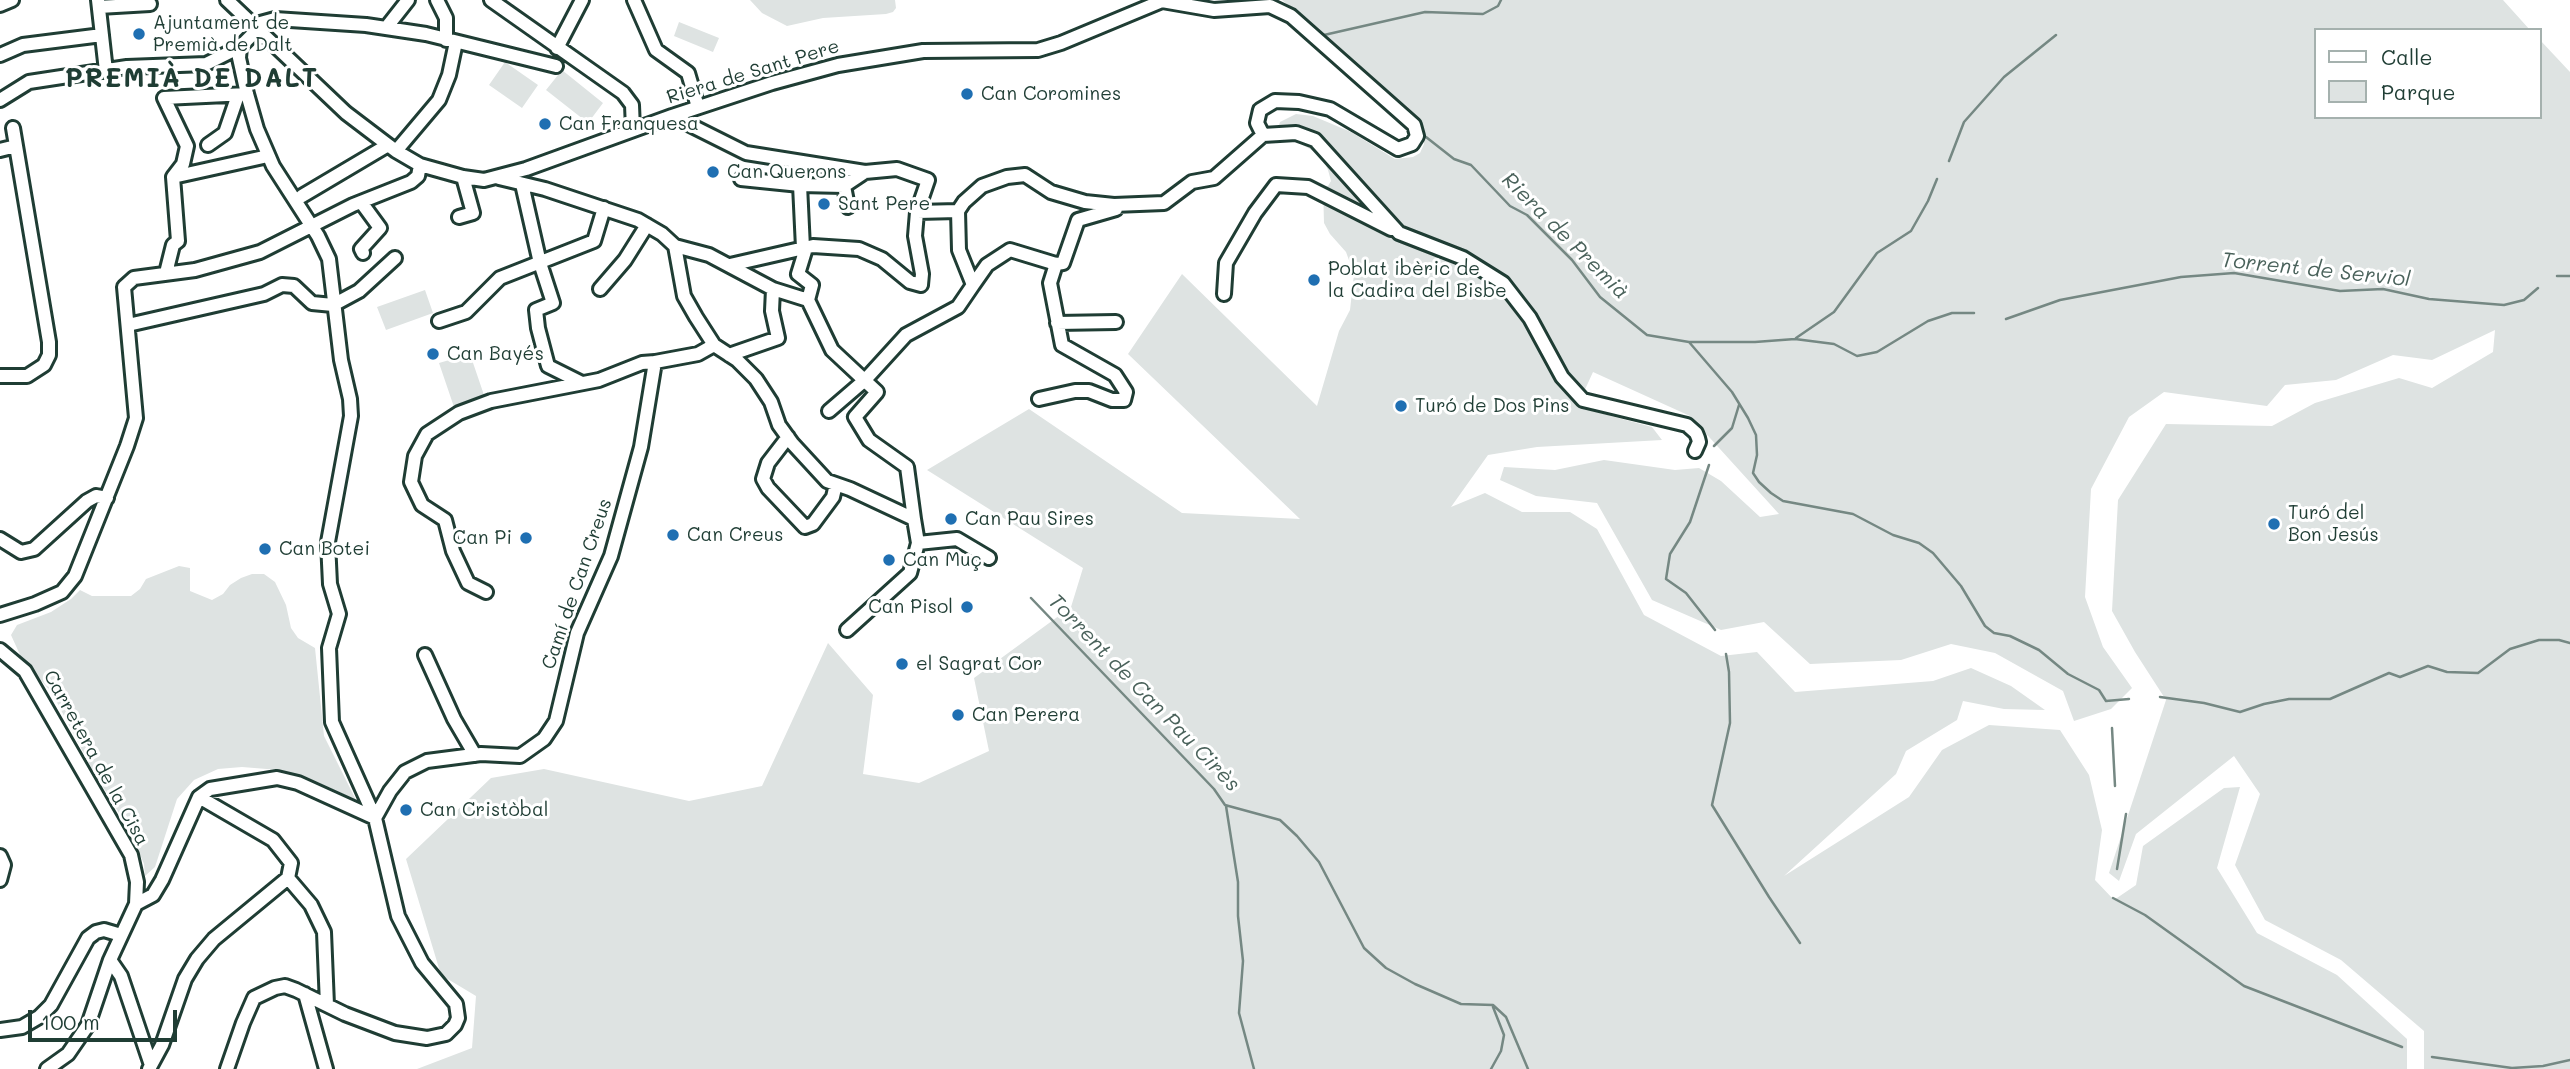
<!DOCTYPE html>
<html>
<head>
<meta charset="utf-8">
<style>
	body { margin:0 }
	#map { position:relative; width:2570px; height:1069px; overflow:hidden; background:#fff; font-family:Mali,sans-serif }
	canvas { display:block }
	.legend { position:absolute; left:2314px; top:28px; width:228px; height:91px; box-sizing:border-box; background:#fff; border:2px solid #a5b1ae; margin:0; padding:9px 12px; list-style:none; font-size:21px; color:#1f3d34 }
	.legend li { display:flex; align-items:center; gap:14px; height:35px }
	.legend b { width:35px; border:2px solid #a5b1ae }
	.scale { position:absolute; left:28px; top:1010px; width:149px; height:32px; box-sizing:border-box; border:4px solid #1f3d34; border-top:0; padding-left:9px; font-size:21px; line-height:24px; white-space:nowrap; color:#1f3d34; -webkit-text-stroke:5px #fff; paint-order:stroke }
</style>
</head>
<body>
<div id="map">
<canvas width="2570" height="1069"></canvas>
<ul class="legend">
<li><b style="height:9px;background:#fff"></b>Calle</li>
<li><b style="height:19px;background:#dee3e2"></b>Parque</li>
</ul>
<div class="scale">100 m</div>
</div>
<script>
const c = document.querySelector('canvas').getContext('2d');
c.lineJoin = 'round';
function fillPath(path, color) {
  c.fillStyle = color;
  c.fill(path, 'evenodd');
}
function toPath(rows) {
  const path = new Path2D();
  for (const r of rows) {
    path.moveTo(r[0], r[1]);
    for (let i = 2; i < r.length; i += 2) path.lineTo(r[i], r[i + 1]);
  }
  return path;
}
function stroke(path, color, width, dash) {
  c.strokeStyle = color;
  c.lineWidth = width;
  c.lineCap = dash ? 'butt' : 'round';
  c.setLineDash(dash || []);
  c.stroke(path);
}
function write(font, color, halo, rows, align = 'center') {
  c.font = font + ' Mali,sans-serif';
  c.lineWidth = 6;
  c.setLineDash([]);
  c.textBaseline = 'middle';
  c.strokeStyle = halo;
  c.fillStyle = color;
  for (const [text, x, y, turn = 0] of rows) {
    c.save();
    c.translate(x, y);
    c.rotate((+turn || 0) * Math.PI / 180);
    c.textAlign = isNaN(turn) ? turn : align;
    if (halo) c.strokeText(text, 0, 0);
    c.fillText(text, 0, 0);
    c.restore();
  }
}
fillPath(toPath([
	[750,0,895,0,896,8,893,12,886,14,823,18,787,26,762,13],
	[1282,0,2503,0,2530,30,2316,30,2316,117,2540,117,2540,40,2570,72,2570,1069,2424,1069,2424,1031,2341,960,2265,920,2235,865,2260,794,2234,756,2136,834,2119,881,2109,873,2166,700,2135,652,2112,611,2118,500,2166,424,2272,426,2315,403,2399,378,2432,388,2493,352,2495,330,2432,360,2393,355,2336,380,2285,385,2267,406,2164,392,2129,417,2091,489,2085,597,2103,647,2132,688,2111,709,2074,721,2063,691,1995,653,1951,644,1901,660,1810,664,1764,622,1721,630,1652,600,1597,503,1536,496,1500,480,1504,467,1555,470,1604,460,1675,470,1699,468,1721,481,1760,517,1779,514,1690,416,1593,372,1577,407,1652,427,1662,440,1537,447,1488,455,1451,507,1485,493,1522,512,1570,512,1597,529,1644,615,1721,656,1757,652,1795,692,1933,681,1971,668,2011,686,2045,710,2004,709,1963,701,1957,720,1906,751,1896,774,1784,876,1909,797,1942,750,1989,725,2060,730,2089,775,2102,830,2095,880,2114,900,2136,885,2143,846,2224,788,2240,787,2217,868,2257,933,2337,975,2407,1039,2407,1069,417,1069,472,1048,476,996,441,975,406,859,491,778,544,769,689,801,762,786,828,643,873,695,863,774,919,783,989,751,974,678,1071,607,1083,568,927,470,1029,409,1182,513,1300,519,1128,354,1182,274,1317,406,1339,331,1350,310,1354,274,1346,252,1330,234,1324,223,1323,187,1328,186,1331,181,1328,170,1323,159,1310,149,1295,141,1284,140,1279,125,1280,122,1296,114,1313,116,1351,132,1395,159,1413,157,1420,153,1424,144,1422,123],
	[679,22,719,38,713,52,674,36],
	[505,62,538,85,522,108,489,85],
	[562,70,603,103,588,123,546,90],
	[425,290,433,313,386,330,377,307],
	[470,354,485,398,454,407,439,363],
	[179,566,190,568,190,591,212,600,223,594,230,585,241,578,252,574,264,574,275,582,286,605,291,628,298,638,315,648,324,736,356,800,315,781,279,770,242,767,218,769,194,780,177,799,155,867,145,876,144,864,130,831,92,769,52,693,21,657,11,635,17,625,51,612,71,599,80,590,92,596,131,596,140,589,146,579]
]), '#dee3e2');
stroke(toPath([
	[1324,35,1425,12,1483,14,1498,6,1501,0],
	[1426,137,1454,159,1471,165,1510,206,1527,215,1572,260,1600,297,1647,335,1689,342,1755,342,1795,339,1834,344,1857,356,1877,352,1928,321,1952,313,1974,313],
	[1949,161,1964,122,2004,77,2056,35],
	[2557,276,2570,276],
	[2006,319,2060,300,2181,277,2234,273,2340,291,2383,289,2429,299,2504,305,2524,300,2538,288],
	[1796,338,1834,312,1877,253,1911,231,1928,201,1937,179],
	[1689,342,1732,392,1748,418,1756,435,1757,455,1753,473,1759,482,1771,493,1783,501,1853,514,1893,535,1919,543,1933,553,1961,586,1985,626,1994,633,2010,636,2039,650,2068,674,2099,690,2106,701,2129,699],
	[1714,446,1732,428,1739,405],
	[1709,465,1690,522,1670,554,1666,579,1686,593,1715,630],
	[1031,598,1214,789,1225,805,1280,820,1297,836,1319,862,1364,948,1386,968,1415,984,1461,1004,1493,1005,1506,1017,1528,1069],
	[1726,654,1729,672,1730,723,1712,805,1769,897,1800,943],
	[2160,697,2204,703,2240,712,2264,704,2289,699,2330,699,2389,673,2400,677,2428,666,2447,672,2478,673,2510,649,2539,640,2559,640,2570,643],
	[2112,728,2115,786],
	[1226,806,1238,882,1238,916,1243,961,1239,1013,1254,1069],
	[2117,869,2126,814],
	[2113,898,2145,915,2244,986,2402,1047],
	[2432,1057,2512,1068,2543,1066,2570,1060],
	[1491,1069,1501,1051,1504,1035,1493,1007]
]), '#758883', 2.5);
const minor = toPath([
	[98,0,106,71],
	[227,0,346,113,396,151,420,165,463,177,484,180,526,169,672,116,772,83,838,65,923,51,1038,50,1061,43,1162,1,1214,10,1270,6,1291,16,1414,125,1417,136,1412,144,1398,149,1330,109,1299,102,1275,101,1260,110,1257,123,1263,135],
	[437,0,446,18,446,40],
	[491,0,623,93,632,105,633,129],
	[634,0,656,50,688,73,698,107],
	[0,5,12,0],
	[99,7,150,4],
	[253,25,275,19,366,25,426,34,556,66],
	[386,28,408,0],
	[557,48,582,0],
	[0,55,23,45,102,35],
	[0,100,29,82,127,67,206,64,240,47],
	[672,116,746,153,865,172,897,169,928,180,917,212],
	[208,145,225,133,238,95],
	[0,150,16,146],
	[396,151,439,100,449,75,456,42],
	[173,177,268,156],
	[499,178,545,189,638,220,662,234,675,246,709,255,773,289,808,300,832,350,877,392,855,417,869,440,907,467,914,519],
	[741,179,800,185,844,186,865,172],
	[522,184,540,263,553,303,536,310,538,328,548,366,582,383],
	[800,185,803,248],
	[844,186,848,207],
	[302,196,388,145],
	[361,202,380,228,361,249,363,253],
	[459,217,473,213,463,177],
	[675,246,684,296,696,317,714,345,737,360,756,379,771,402,779,425,792,443,827,481,850,489,914,519,918,543,910,573,847,630],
	[806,248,798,274,812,285,808,300],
	[730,265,813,246,859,249,882,259,910,282,921,285,922,274,915,236,917,212,958,211],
	[166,273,173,245,178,241,173,177,183,164,187,146,164,98,247,94],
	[973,285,987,265,1010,250,1056,264],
	[600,289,625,260,647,225],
	[1224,294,1226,263,1255,213,1276,185,1308,187,1391,229],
	[439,321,466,312,500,278,594,241,604,208],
	[1057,323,1116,322],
	[128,325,264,294,282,285,294,286,312,303,333,305,359,291,395,258],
	[729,355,778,338,772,311,773,289],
	[0,376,27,376,44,365,49,355,49,342,13,128],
	[1039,399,1075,391,1089,391,1112,400,1124,400,1126,392,1115,375,1062,345,1050,283,1056,264,1063,263,1078,220,1116,209],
	[829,411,865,380,906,335,958,307,973,285,959,250,958,211,964,202,982,186,1007,177,1025,175,1051,192,1085,202,1114,205,1164,203,1192,182,1214,178,1263,135,1296,133,1315,140,1399,233,1463,258,1503,283,1530,318,1562,377,1583,400,1687,425,1696,433,1698,438,1699,442,1695,451],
	[788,437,768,463,763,479,768,488,805,527,813,524,833,497,836,484],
	[0,539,21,552,34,549,87,501,96,496,107,498],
	[918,543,957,539,989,558],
	[486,592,468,583,453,551,445,520,422,505,411,482,415,456,427,434,459,413,491,401,599,380,642,363,655,362],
	[0,615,35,604,62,592,75,576,127,446,136,418,124,287,134,278,195,270,260,252,353,205,411,182,418,176,420,165],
	[0,650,25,671,131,855,137,882,136,904,110,960,88,1025,68,1054,47,1069],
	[425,655,454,719,475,755],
	[199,797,273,840,291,863,288,878],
	[0,856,4,865,0,880],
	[288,878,311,905,324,932,327,1005],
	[136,904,153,895,162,880,199,797,210,789,277,778,298,783,375,818,390,791,405,772,427,761,481,754,520,756,544,739,556,721,577,633,611,556,641,447,655,362,698,354,714,345],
	[110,960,121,976,151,1065],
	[305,994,326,1069],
	[0,1030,22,1027,39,1017,51,1005,88,938,96,932,104,930,121,935],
	[149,1069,162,1045,185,979,197,959,214,939,288,878],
	[227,1069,243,1023,254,998,275,988,285,986,296,990,345,1014,395,1033,427,1038,446,1034,455,1025,458,1018,456,1004,422,963,398,916,375,818,332,722,329,648,339,614,330,584,328,542,351,416,350,399,341,360,329,259,318,236,273,166,257,129,247,94,239,58,240,47,257,30]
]);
stroke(minor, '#1f3d34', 18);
stroke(minor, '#fff', 12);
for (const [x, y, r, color] of [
	[139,34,7,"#1f6fb2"],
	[967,94,7,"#1f6fb2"],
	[545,124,7,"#1f6fb2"],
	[713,172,7,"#1f6fb2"],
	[824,204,7,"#1f6fb2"],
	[1314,280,7,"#1f6fb2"],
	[433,354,7,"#1f6fb2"],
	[1401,406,7,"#1f6fb2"],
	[951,519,7,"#1f6fb2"],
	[2274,524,7,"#1f6fb2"],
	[673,535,7,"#1f6fb2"],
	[526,538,7,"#1f6fb2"],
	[265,549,7,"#1f6fb2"],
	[889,560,7,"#1f6fb2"],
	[967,607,7,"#1f6fb2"],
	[902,664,7,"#1f6fb2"],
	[958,715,7,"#1f6fb2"],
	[406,810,7,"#1f6fb2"]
]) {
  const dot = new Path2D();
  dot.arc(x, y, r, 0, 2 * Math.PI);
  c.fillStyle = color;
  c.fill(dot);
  stroke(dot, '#fff', 2.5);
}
write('19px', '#1f3d34', '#fff', [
	["Ajuntament de",153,23],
	["Premià de Dalt",153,45],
	["Can Coromines",981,94],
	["Can Franquesa",559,124],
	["Can Querons",727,172],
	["Sant Pere",838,204],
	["Poblat ibèric de",1328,269],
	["la Cadira del Bisbe",1328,291],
	["Can Bayés",447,354],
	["Turó de Dos Pins",1415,406],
	["Turó del",2288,513],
	["Bon Jesús",2288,535],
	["Can Pau Sires",965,519],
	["Can Creus",687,535],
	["Can Pi",512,538,"right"],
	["Can Botei",279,549],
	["Can Muç",903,560],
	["Can Pisol",953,607,"right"],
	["el Sagrat Cor",916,664],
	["Can Perera",972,715],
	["Can Cristòbal",420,810]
], 'left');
write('19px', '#1f3d34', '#fff', [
	["Riera de Sant Pere",753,72,-17],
	["Camí de Can Creus",577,584,-71],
	["Carretera de la Cisa",96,758,61]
]);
write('italic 21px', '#4a625b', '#fff', [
	["Riera de Premià",1565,236,45],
	["Torrent de Serviol",2316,270,6],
	["Torrent de Can Pau Cirès",1144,693,46]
]);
c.letterSpacing = '2px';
write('bold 26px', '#1f3d34', '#fff', [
	["PREMIÀ DE DALT",192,79]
]);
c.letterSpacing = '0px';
</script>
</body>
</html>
